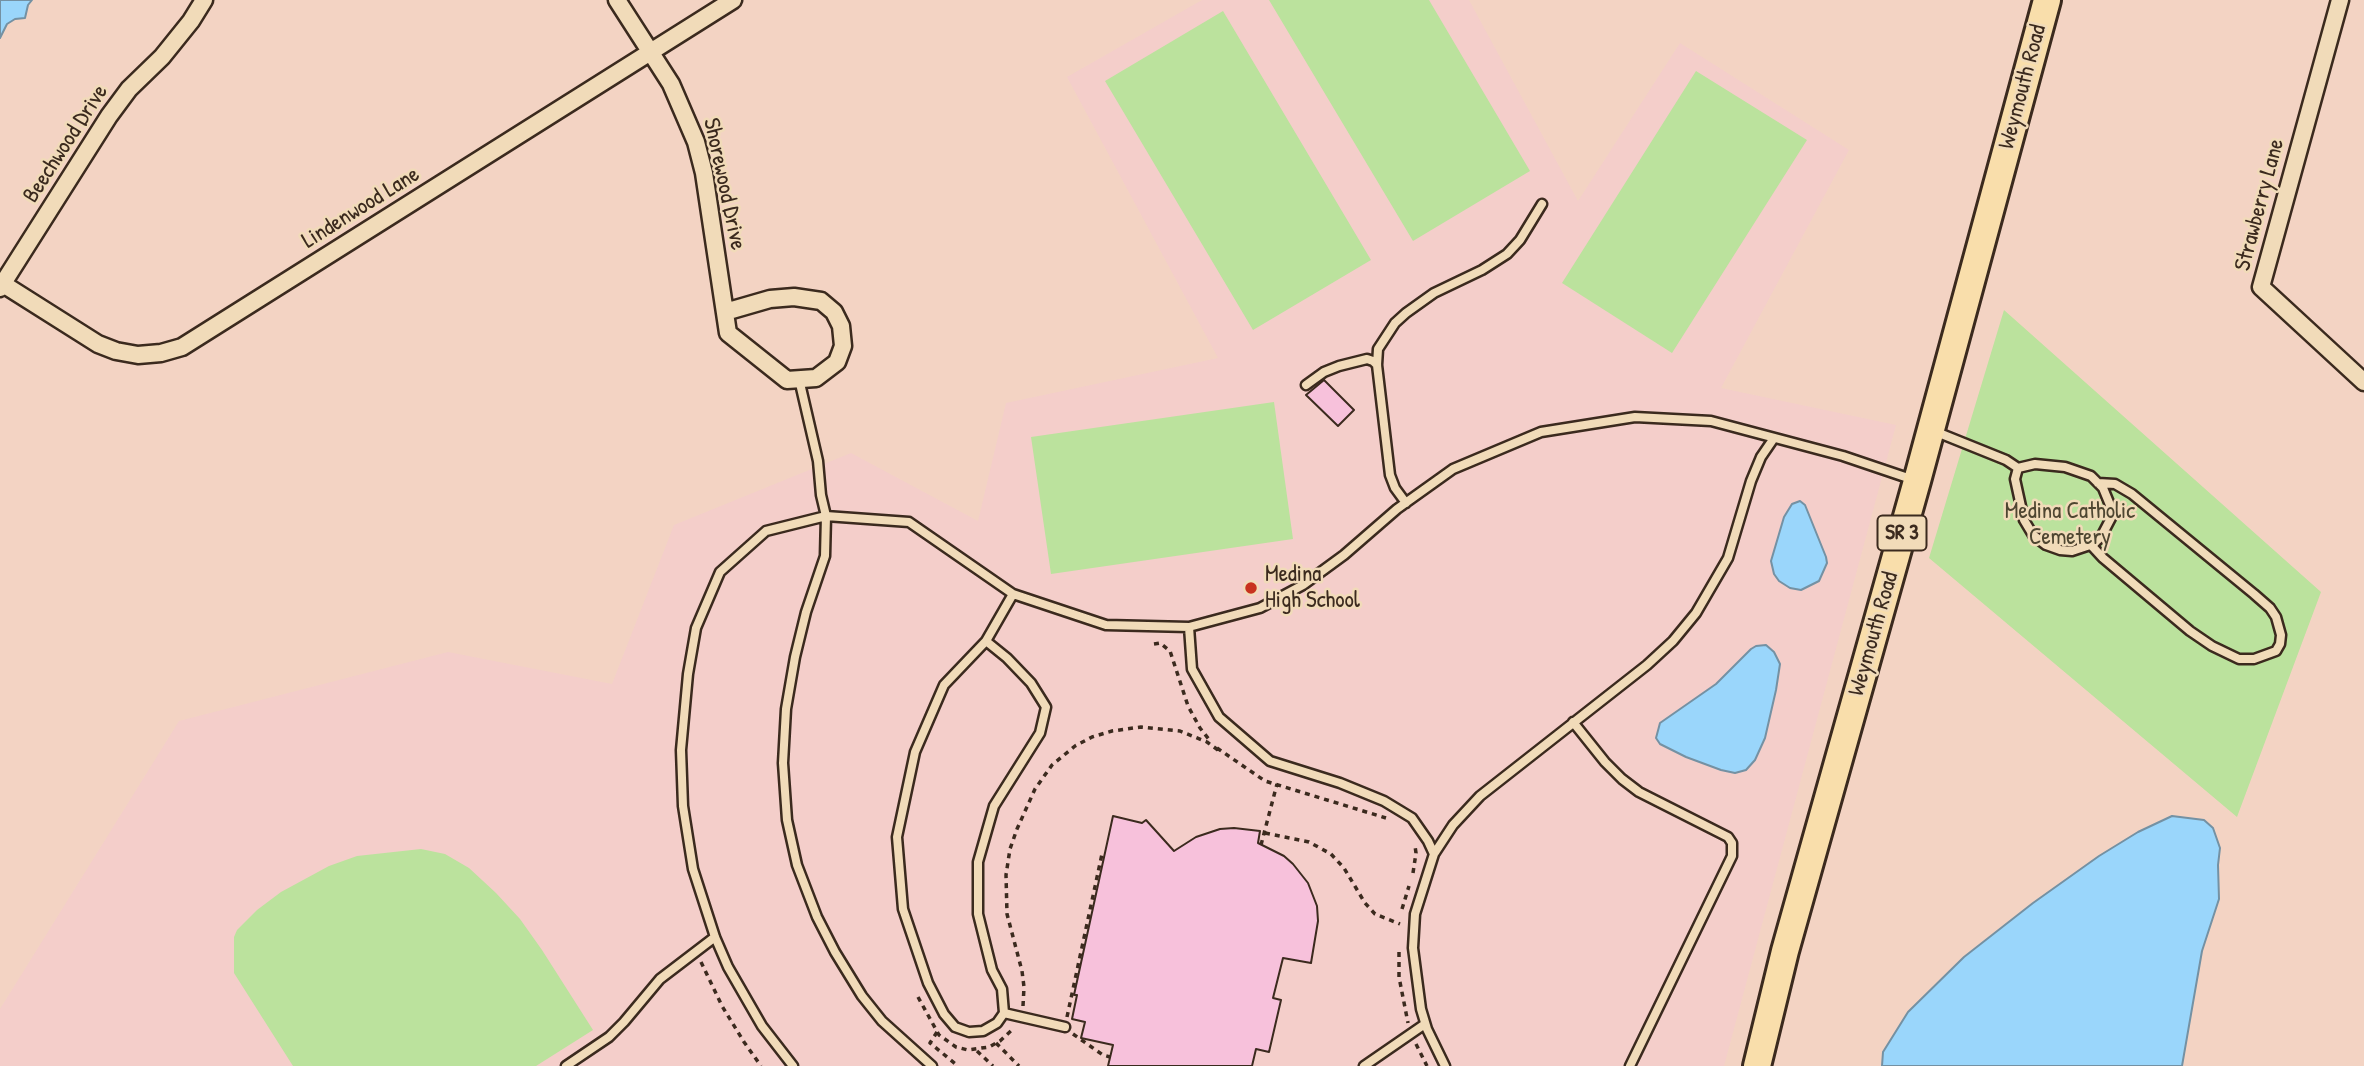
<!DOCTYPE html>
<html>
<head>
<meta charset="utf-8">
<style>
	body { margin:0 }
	canvas { display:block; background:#f3d3c3 }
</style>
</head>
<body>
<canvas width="2364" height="1066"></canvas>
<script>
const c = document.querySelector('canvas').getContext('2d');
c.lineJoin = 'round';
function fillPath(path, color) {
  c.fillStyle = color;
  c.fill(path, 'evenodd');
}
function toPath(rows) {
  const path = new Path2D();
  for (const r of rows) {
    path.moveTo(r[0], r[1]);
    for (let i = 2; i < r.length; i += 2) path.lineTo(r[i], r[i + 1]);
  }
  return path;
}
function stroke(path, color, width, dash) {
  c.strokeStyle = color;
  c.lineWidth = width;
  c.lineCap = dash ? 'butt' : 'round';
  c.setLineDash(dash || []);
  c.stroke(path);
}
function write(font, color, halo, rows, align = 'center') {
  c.font = font + ' "Patrick Hand",sans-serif';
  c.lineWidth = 5;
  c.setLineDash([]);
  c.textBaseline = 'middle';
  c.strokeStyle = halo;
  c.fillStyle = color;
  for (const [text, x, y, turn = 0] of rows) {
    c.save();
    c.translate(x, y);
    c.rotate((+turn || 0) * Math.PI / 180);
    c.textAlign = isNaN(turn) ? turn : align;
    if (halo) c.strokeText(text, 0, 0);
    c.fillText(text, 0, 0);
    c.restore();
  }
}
fillPath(toPath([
	[1202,0,1469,0,1578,201,1680,43,1849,150,1721,388,1896,425,1724,1066,0,1066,0,1009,179,721,448,652,612,684,674,525,851,453,978,521,1006,403,1218,358,1067,77]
]), '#f4ceca');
fillPath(toPath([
	[1269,0,1429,0,1530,171,1413,241],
	[1223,11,1371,260,1253,330,1105,81],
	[1696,71,1807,140,1672,353,1562,283],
	[2004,310,2321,592,2237,817,1929,558],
	[1274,402,1293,539,1051,574,1031,437],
	[421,849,445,854,469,868,496,893,520,919,542,950,593,1030,536,1066,293,1066,234,973,234,937,237,930,257,910,281,892,329,866,357,856]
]), '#bbe29d');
const water = toPath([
	[0,0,32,0,28,5,25,18,15,19,7,24,0,38,0,0],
	[1800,501,1805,505,1826,557,1827,563,1819,581,1801,590,1790,588,1779,581,1774,574,1771,561,1784,517,1792,504,1800,501],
	[1766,645,1774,652,1780,664,1776,690,1765,738,1755,760,1746,770,1735,773,1721,770,1686,757,1660,744,1656,738,1660,723,1716,684,1751,649,1756,646,1766,645],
	[2172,816,2204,820,2213,828,2220,848,2218,865,2219,899,2202,951,2182,1066,1882,1066,1883,1052,1908,1012,1964,957,2033,903,2099,856,2138,832,2172,816]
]);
fillPath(water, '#9ad6fb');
stroke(water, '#7491a3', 2);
const building = toPath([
	[1324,380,1354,410,1338,426,1306,395,1324,380],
	[1113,816,1142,823,1146,820,1174,851,1196,837,1220,829,1234,828,1260,831,1258,843,1284,856,1293,864,1308,883,1317,906,1318,921,1311,963,1283,958,1273,998,1281,1000,1269,1052,1256,1049,1252,1066,1108,1066,1113,1045,1081,1038,1085,1022,1072,1019,1077,995,1074,995,1113,816]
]);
fillPath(building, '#f7c1db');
stroke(building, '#3b2a1e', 2);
const lane = toPath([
	[799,379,818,461,821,495,826,516,825,556,806,612,795,657,786,709,783,763,787,820,797,865,817,917,835,952,862,996,882,1021,932,1066],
	[1306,385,1324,372,1339,366,1367,359,1373,361,1377,365],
	[1934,431,2006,460,2018,468,2035,464,2065,467,2091,476,2103,488,2110,505,2111,518,2101,537,2093,544,2072,551,2060,550,2046,545,2033,535,2024,520,2015,479,2018,468],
	[1406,503,1395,488,1390,475,1377,365,1378,349,1395,323,1406,313,1434,293,1482,270,1507,254,1520,240,1542,204],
	[2091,545,2103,558,2190,631,2212,646,2239,659,2254,659,2276,651,2280,644,2281,635,2276,617,2270,608,2254,594,2132,494,2115,484,2098,483],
	[1189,627,1192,669,1219,717,1270,761,1340,783,1384,801,1412,818,1428,841,1434,854,1453,825,1480,796,1647,665,1673,641,1696,613,1728,558,1751,481,1761,457,1774,438],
	[986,641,1007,658,1031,683,1046,707,1040,733,994,806,978,862,978,914,992,970,1002,989,1004,1013,997,1023,983,1031,969,1032,955,1027,944,1014,928,983,903,909,897,837,915,752,944,685,986,641,1013,594],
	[1573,722,1605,762,1622,779,1639,792,1728,837,1732,843,1732,856,1630,1066],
	[1434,854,1415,914,1413,948,1421,1009,1427,1029,1445,1066],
	[1004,1013,1065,1027],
	[566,1066,609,1037,624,1022,660,979,715,937],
	[793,1066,762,1026,728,967,715,937,693,869,683,806,681,750,688,674,696,628,720,572,766,531,826,516,909,522,1013,594,1106,625,1189,627,1260,608,1303,585,1344,555,1397,509,1453,469,1541,432,1635,417,1711,421,1843,456,1914,480],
	[1364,1066,1425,1024]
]);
const street = toPath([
	[617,0,671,84,696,142,704,173,728,333,787,380,816,378,837,362,843,346,841,326,834,312,821,301,794,297,770,299,725,312],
	[2340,0,2261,287,2364,382],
	[0,282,98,344,116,351,138,355,161,353,182,347,733,0],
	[0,288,109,116,129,89,162,57,191,21,204,0]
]);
const primary = toPath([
	[1757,1066,1785,951,1917,481,2047,0]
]);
stroke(lane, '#3b2a1e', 13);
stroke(street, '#3b2a1e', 21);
stroke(primary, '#3b2a1e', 32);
stroke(toPath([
	[1154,644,1160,643,1170,651,1188,706,1200,728,1211,742],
	[1217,748,1265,781,1386,818],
	[1265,833,1309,842,1331,854,1344,868,1365,903,1375,914,1400,924],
	[1261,845,1277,784],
	[1413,873,1416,853,1415,846],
	[1402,909,1409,886],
	[1399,952,1399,977,1408,1023],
	[701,962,722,1006,744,1042,761,1066],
	[918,997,939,1035,956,1047,968,1050,989,1047,1000,1041,1013,1029],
	[1023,1006,1024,987,1022,971,1007,914,1006,875,1010,849,1017,829,1035,789,1052,765,1075,746,1092,737,1112,731,1141,727,1180,731,1207,742,1218,750],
	[1067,1017,1102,854],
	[937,1032,930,1043,958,1066],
	[1073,1034,1103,1055,1110,1057],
	[996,1043,1019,1066],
	[1416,1044,1427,1066],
	[977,1051,993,1066]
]), '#3b2a1e', 3.5, [5, 5]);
stroke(lane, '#f1dbb9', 8);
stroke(street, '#f1dbb9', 16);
stroke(primary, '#f9deab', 26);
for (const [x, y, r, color] of [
	[1251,588,7,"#c8321e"]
]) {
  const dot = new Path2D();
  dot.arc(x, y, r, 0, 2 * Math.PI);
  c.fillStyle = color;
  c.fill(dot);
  stroke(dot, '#f1dbb9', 2.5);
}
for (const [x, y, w] of [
	[1902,533,49]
]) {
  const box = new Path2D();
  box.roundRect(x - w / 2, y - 17.5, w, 35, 5);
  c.fillStyle = '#f1dbb9';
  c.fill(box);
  stroke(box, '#3b2a1e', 2);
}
write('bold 21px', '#3b2a1e', null, [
	["SR 3",1902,533]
]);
write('23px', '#3b2a1e', '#f1dbb9', [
	["Weymouth Road",2023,87,-75],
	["Beechwood Drive",66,144,-57],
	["Shorewood Drive",724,184,78],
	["Strawberry Lane",2260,205,-75],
	["Lindenwood Lane",361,208,-32],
	["Weymouth Road",1874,634,-74]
]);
write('23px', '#4e4631', '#f1dbb9', [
	["Medina Catholic",2070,512],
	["Cemetery",2070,538]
]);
write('23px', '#3b2a1e', '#f1dbb9', [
	["Medina",1265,575],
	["High School",1265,601]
], 'left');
</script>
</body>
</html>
